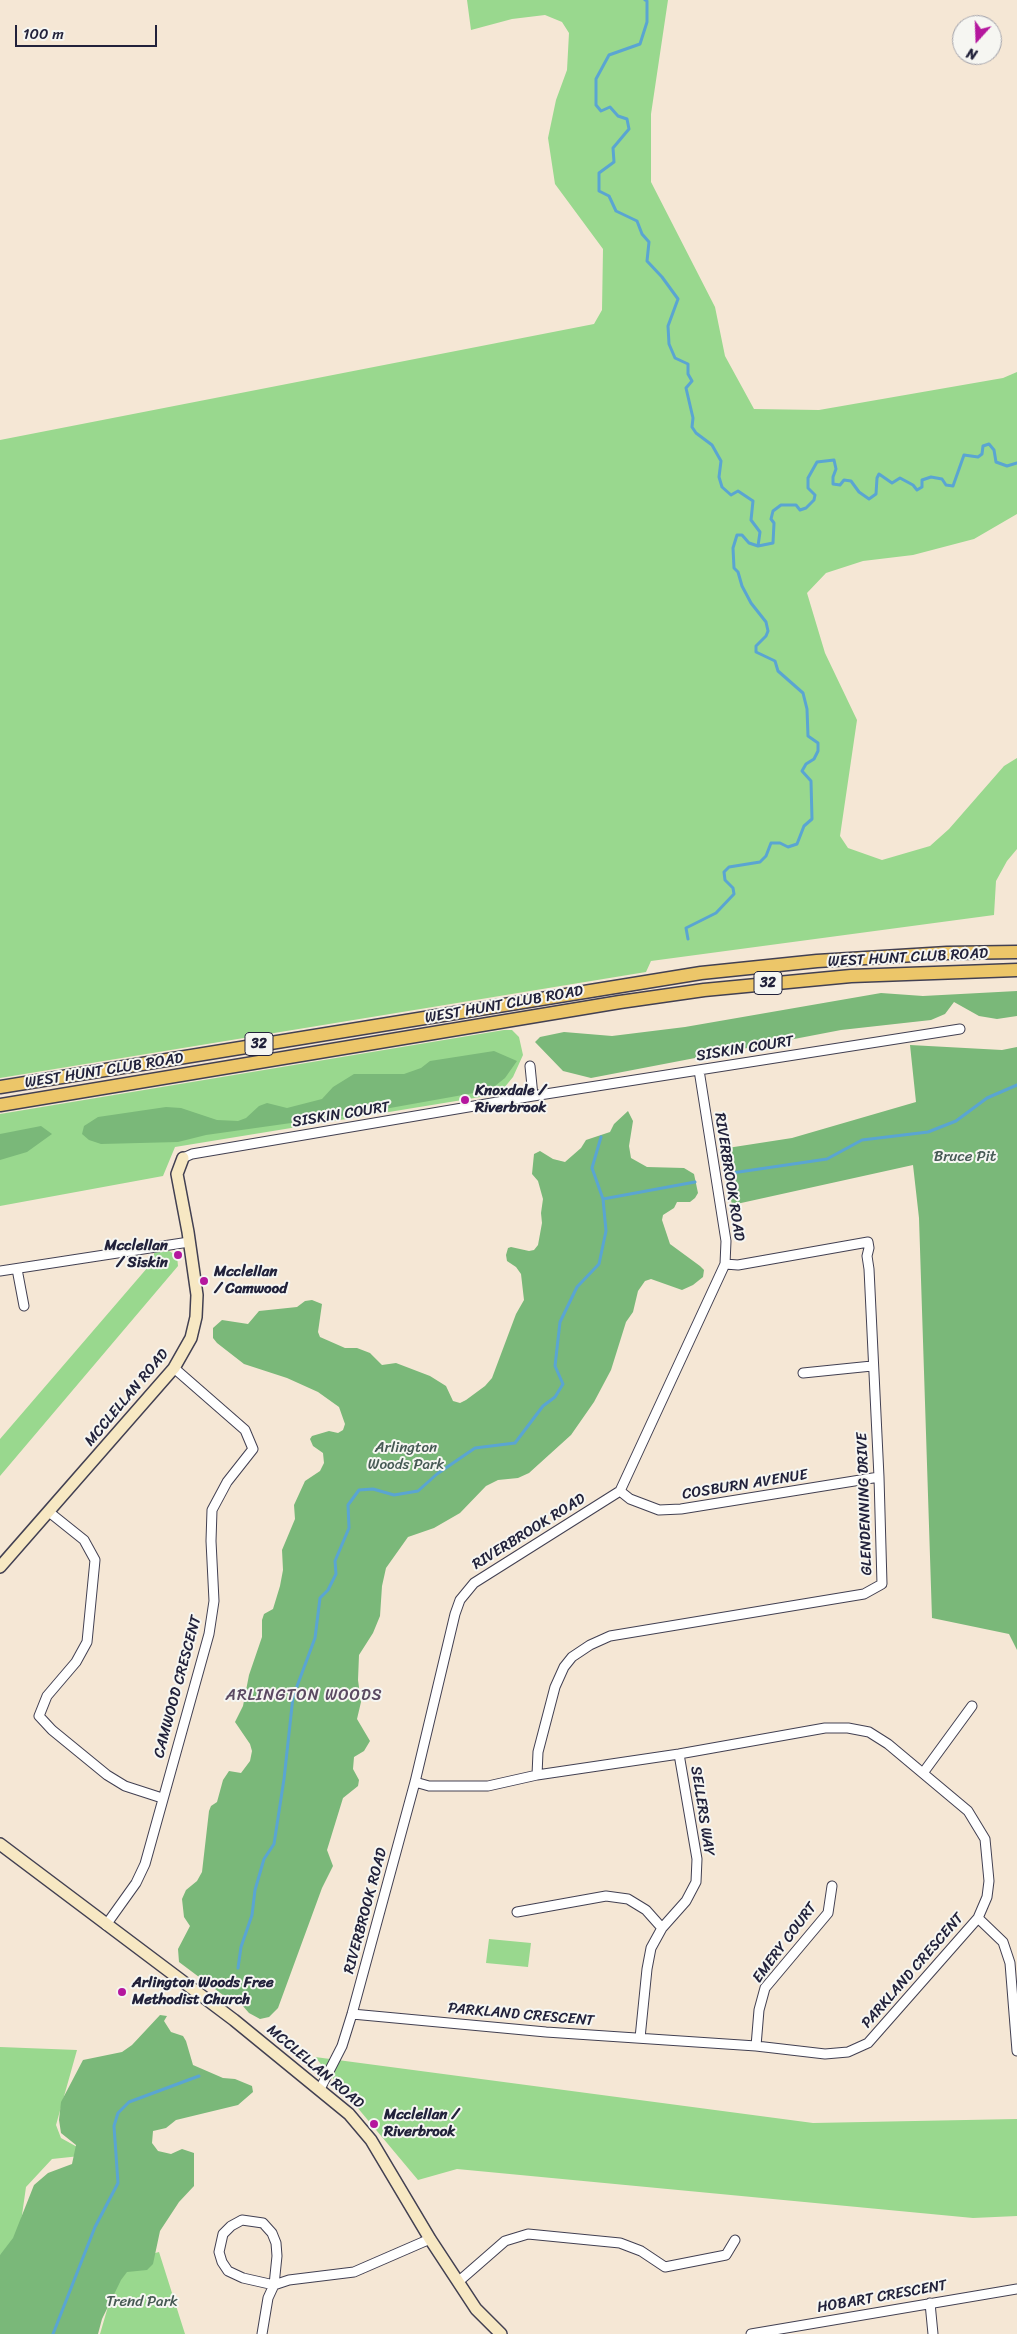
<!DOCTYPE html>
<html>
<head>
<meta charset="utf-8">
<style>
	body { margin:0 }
	#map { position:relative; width:1017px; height:2334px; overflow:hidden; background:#f5e7d5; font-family:Sriracha,sans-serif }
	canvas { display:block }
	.north { position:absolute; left:952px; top:15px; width:50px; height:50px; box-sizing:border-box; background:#f6f6f2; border:1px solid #a1a1a9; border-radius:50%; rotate:200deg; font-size:14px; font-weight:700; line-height:20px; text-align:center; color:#22223b }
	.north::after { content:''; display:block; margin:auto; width:18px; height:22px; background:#b5179e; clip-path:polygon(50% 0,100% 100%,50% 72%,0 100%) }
	.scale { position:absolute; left:15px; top:25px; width:142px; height:22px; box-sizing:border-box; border:2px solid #22223b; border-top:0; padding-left:6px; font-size:15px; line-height:18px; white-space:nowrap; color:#22223b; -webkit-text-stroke:4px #f6f6f2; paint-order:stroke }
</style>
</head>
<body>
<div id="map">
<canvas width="1017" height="2334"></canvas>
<div class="north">N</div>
<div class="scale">100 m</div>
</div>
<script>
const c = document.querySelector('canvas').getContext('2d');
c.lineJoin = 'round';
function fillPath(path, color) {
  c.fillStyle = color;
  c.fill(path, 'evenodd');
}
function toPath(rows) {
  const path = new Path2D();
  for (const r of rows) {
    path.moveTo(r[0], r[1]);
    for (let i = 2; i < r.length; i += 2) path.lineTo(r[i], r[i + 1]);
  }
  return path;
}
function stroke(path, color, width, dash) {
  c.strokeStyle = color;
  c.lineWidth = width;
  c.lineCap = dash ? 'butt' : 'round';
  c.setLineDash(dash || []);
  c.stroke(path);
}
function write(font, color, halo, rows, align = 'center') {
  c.font = font + ' Sriracha,sans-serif';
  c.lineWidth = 4;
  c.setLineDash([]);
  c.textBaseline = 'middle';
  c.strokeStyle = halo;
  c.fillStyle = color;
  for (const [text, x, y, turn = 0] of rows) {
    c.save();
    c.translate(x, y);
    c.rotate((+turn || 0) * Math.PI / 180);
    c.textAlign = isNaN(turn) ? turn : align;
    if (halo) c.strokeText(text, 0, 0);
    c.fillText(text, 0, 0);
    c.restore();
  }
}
fillPath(toPath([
	[467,0,668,0,651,114,651,182,715,307,725,356,754,409,819,410,1003,378,1017,372,1017,514,974,539,913,555,863,561,826,573,807,593,825,653,857,720,840,836,848,848,882,860,930,846,949,829,1004,766,1017,758,1017,849,1007,861,996,881,994,915,651,961,646,972,0,1078,0,440,594,324,602,310,603,249,555,184,548,138,556,100,567,70,569,33,562,22,545,15,512,19,471,30],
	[504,1030,512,1030,519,1037,523,1055,513,1077,499,1094,175,1147,163,1176,0,1206,0,1114],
	[169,1251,177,1256,178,1266,0,1476,0,1439,154,1260,154,1252],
	[489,1939,531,1943,528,1967,486,1963],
	[0,2047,77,2050,56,2125,61,2138,79,2148,80,2156,52,2159,26,2187,18,2243,6,2254,0,2255],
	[315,2057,813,2123,1017,2119,1017,2216,973,2218,457,2169,418,2180],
	[159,2252,185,2334,100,2334,121,2262]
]), '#99d88e');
fillPath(toPath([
	[1017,991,1017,1016,997,1019,979,1016,954,1002,945,1014,931,1020,841,1030,591,1078,563,1071,535,1042,540,1037,564,1032,612,1036,685,1027,881,993,923,996],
	[910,1045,1002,1050,1017,1047,1017,1650,1009,1634,932,1618,919,1218,913,1165,732,1205,721,1149,792,1138,916,1102],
	[494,1051,517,1061,505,1078,495,1086,485,1091,362,1113,206,1135,178,1142,101,1144,89,1140,82,1134,84,1126,98,1117,166,1107,181,1108,217,1120,238,1121,246,1118,259,1106,267,1103,287,1108,322,1099,333,1087,354,1074,404,1074,421,1068,430,1061],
	[628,1111,633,1121,629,1146,631,1158,647,1167,684,1168,694,1174,698,1193,695,1198,690,1202,677,1202,674,1208,663,1215,662,1220,670,1244,700,1266,704,1270,703,1277,693,1285,682,1290,651,1279,645,1281,638,1291,633,1312,626,1322,611,1370,594,1402,571,1435,529,1473,518,1478,498,1480,486,1486,460,1513,434,1528,408,1537,386,1568,382,1586,380,1616,373,1633,359,1655,358,1680,361,1702,357,1719,370,1741,364,1751,354,1757,353,1769,359,1780,358,1786,343,1798,327,1850,333,1866,322,1888,278,2008,269,2017,260,2019,249,2013,242,2005,231,2001,179,1962,178,1949,190,1926,184,1917,182,1899,186,1890,197,1881,202,1872,209,1811,211,1806,217,1802,223,1780,229,1771,241,1773,250,1761,252,1751,250,1744,235,1722,243,1706,249,1675,262,1637,262,1620,264,1614,273,1609,280,1586,283,1570,282,1550,295,1519,294,1505,305,1481,320,1471,324,1463,323,1453,313,1446,310,1439,312,1436,329,1431,338,1433,343,1430,345,1424,339,1407,318,1392,287,1378,244,1364,217,1343,213,1338,213,1328,222,1320,248,1324,259,1311,297,1307,305,1301,312,1300,322,1304,318,1332,320,1337,345,1348,357,1348,370,1353,382,1365,396,1363,430,1376,446,1386,453,1401,460,1403,466,1400,485,1386,492,1378,516,1314,524,1300,521,1274,516,1267,507,1261,506,1255,508,1248,511,1247,529,1251,534,1250,538,1245,542,1223,541,1213,543,1199,538,1181,532,1174,534,1154,540,1151,553,1159,565,1162,581,1148,586,1140,610,1132,614,1124],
	[41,1126,52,1134,27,1152,0,1160,0,1134],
	[160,2015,167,2016,164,2021,171,2032,183,2036,186,2041,193,2065,223,2078,235,2079,252,2086,253,2092,238,2105,176,2120,166,2128,153,2131,152,2143,158,2151,171,2154,182,2149,194,2153,194,2186,179,2202,160,2231,153,2264,147,2270,127,2272,121,2280,102,2319,98,2334,0,2334,0,2255,13,2238,34,2185,48,2173,72,2164,76,2145,61,2133,59,2120,61,2102,83,2060,122,2052,132,2045]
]), '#7ab879');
stroke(toPath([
	[645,0,647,1,647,22,640,44,609,55,596,79,596,105,601,111,610,107,618,116,627,119,629,129,613,148,614,162,599,173,599,191,609,196,616,211,637,221,642,234,649,242,647,261,662,277,678,299,668,326,669,344,675,358,688,364,688,374,692,381,686,388,693,418,692,427,696,433,712,445,721,461,719,477,722,487,731,495,738,491,753,501,751,520,760,532,758,546],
	[688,939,686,928,716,913,734,894,733,888,725,880,724,872,729,867,760,862,766,856,771,843,780,843,788,847,797,844,804,826,812,819,811,781,802,771,806,764,814,759,818,751,818,743,808,736,807,709,803,693,778,671,775,661,756,652,756,646,766,636,768,631,766,622,751,603,742,586,738,572,734,568,733,548,737,535,742,535,749,543,758,546,773,543,774,523,771,519,773,511,781,505,796,505,800,510,806,508,814,500,815,495,808,488,808,478,817,462,834,460,836,469,833,477,833,484,840,485,844,480,851,481,859,492,869,499,876,494,877,478,879,474,892,483,900,478,913,485,917,490,922,487,922,480,931,477,942,479,946,485,953,486,964,455,978,457,982,454,983,446,989,444,994,450,996,462,1007,466,1017,463],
	[732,1173,827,1159,862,1140,928,1132,956,1121,987,1098,1017,1085],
	[603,1199,695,1182],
	[238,1968,241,1947,252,1915,255,1890,264,1859,274,1844,284,1779,293,1697,315,1638,320,1598,328,1590,336,1574,335,1561,349,1528,348,1505,359,1490,373,1489,394,1495,418,1491,437,1474,475,1448,515,1443,543,1406,555,1397,563,1384,555,1366,560,1322,577,1287,599,1264,606,1231,603,1199,592,1168,601,1137],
	[53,2334,95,2227,118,2183,114,2126,118,2113,129,2102,199,2076]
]), '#5aa5d2', 3);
const street = toPath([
	[530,1066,533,1096],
	[183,1158,192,1154,533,1096,960,1029],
	[17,1269,24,1306],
	[0,1271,189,1242],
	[803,1373,872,1366],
	[620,1491,630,1499,659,1510,681,1509,879,1477],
	[49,1512,84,1540,95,1560,87,1642,76,1662,47,1696,39,1716,52,1730,107,1775,125,1786,162,1798],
	[923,1773,972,1706],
	[537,1775,538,1752,555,1687,564,1667,572,1657,590,1645,610,1636,864,1594,882,1584,879,1477,869,1269,867,1256,869,1248,868,1242,738,1265,725,1264],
	[517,1912,606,1896,628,1899,646,1910,662,1928],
	[978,1918,1003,1942,1010,1963,1017,2051],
	[106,1925,136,1883,145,1864,209,1634,214,1601,211,1541,212,1510,227,1482,253,1449,245,1430,174,1368],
	[352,2014,546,2032,756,2046,825,2054,848,2052,868,2043,978,1918,987,1897,989,1881,985,1839,968,1811,888,1744,869,1732,848,1728,825,1728,679,1754,537,1775,488,1786,429,1786,415,1782],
	[640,2038,647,1969,651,1948,662,1928,686,1901,696,1882,697,1859,679,1754],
	[756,2046,759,2010,765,1988,828,1913,832,1886],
	[320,2089,342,2046,352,2014,415,1782,455,1614,460,1600,474,1583,620,1491,725,1264,726,1241,699,1070],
	[458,2282,505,2241,528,2234,620,2243,641,2251,665,2267,726,2255,735,2240],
	[274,2285,289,2280,354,2272,430,2239],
	[930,2303,933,2334],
	[262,2334,268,2298,274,2285,277,2256,276,2243,272,2233,263,2223,242,2220,231,2226,223,2234,219,2252,222,2262,228,2271,243,2278,274,2285],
	[751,2334,1017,2289]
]);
const secondary = toPath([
	[0,1567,174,1368,191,1338,196,1317,197,1295,188,1232,177,1174,183,1158],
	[0,1844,234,2020,349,2114,371,2140,430,2239,476,2309,501,2334]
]);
const primary = toPath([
	[0,1087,701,973,817,961,947,953,1017,952],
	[0,1105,620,1002,704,990,851,976,1017,970]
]);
stroke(street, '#424052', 11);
stroke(secondary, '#424052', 14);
stroke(primary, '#424052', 15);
stroke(street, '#fff', 9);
stroke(secondary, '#f7e8c3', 11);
stroke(primary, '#ecc669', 12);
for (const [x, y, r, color] of [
	[465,1100,5,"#b5179e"],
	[178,1255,5,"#b5179e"],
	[204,1281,5,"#b5179e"],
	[122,1992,5,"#b5179e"],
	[374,2124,5,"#b5179e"]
]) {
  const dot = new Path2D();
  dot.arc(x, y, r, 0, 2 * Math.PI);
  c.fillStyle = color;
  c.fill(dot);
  stroke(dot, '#f6f6f2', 2);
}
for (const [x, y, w] of [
	[768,983,28],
	[259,1044,28]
]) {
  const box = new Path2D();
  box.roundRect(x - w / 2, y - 11.5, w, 23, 4);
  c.fillStyle = '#f6f6f2';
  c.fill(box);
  stroke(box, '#22223b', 1);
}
write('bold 14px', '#22223b', null, [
	["32",768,983],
	["32",259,1044]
]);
write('15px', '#22223b', '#f6f6f2', [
	["WEST HUNT CLUB ROAD",908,958,-3],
	["WEST HUNT CLUB ROAD",504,1005,-10],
	["SISKIN COURT",745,1049,-9],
	["WEST HUNT CLUB ROAD",104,1071,-9],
	["SISKIN COURT",341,1115,-9],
	["RIVERBROOK ROAD",729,1177,81],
	["MCCLELLAN ROAD",127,1398,-50],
	["COSBURN AVENUE",745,1485,-9],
	["GLENDENNING DRIVE",865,1504,-92],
	["RIVERBROOK ROAD",529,1532,-32],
	["CAMWOOD CRESCENT",178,1687,-75],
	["SELLERS WAY",702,1811,81],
	["RIVERBROOK ROAD",366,1911,-75],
	["EMERY COURT",785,1943,-53],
	["PARKLAND CRESCENT",913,1971,-49],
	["PARKLAND CRESCENT",521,2015,5],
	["MCCLELLAN ROAD",315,2067,40],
	["HOBART CRESCENT",882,2297,-10]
]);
write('bold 15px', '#22223b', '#f6f6f2', [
	["Knoxdale /",475,1091],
	["Riverbrook",475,1108],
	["Mcclellan",168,1246,"right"],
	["/ Siskin",168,1263,"right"],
	["Mcclellan",214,1272],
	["/ Camwood",214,1289],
	["Arlington Woods Free",132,1983],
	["Methodist Church",132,2000],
	["Mcclellan /",384,2115],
	["Riverbrook",384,2132]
], 'left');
write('15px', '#465954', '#f6f6f2', [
	["Bruce Pit",965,1157],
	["Arlington",406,1448],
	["Woods Park",406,1465],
	["Trend Park",142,2302]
]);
c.letterSpacing = '1px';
write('16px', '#5b4a62', '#f6f6f2', [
	["ARLINGTON WOODS",304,1696]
]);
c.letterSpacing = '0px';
</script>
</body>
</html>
